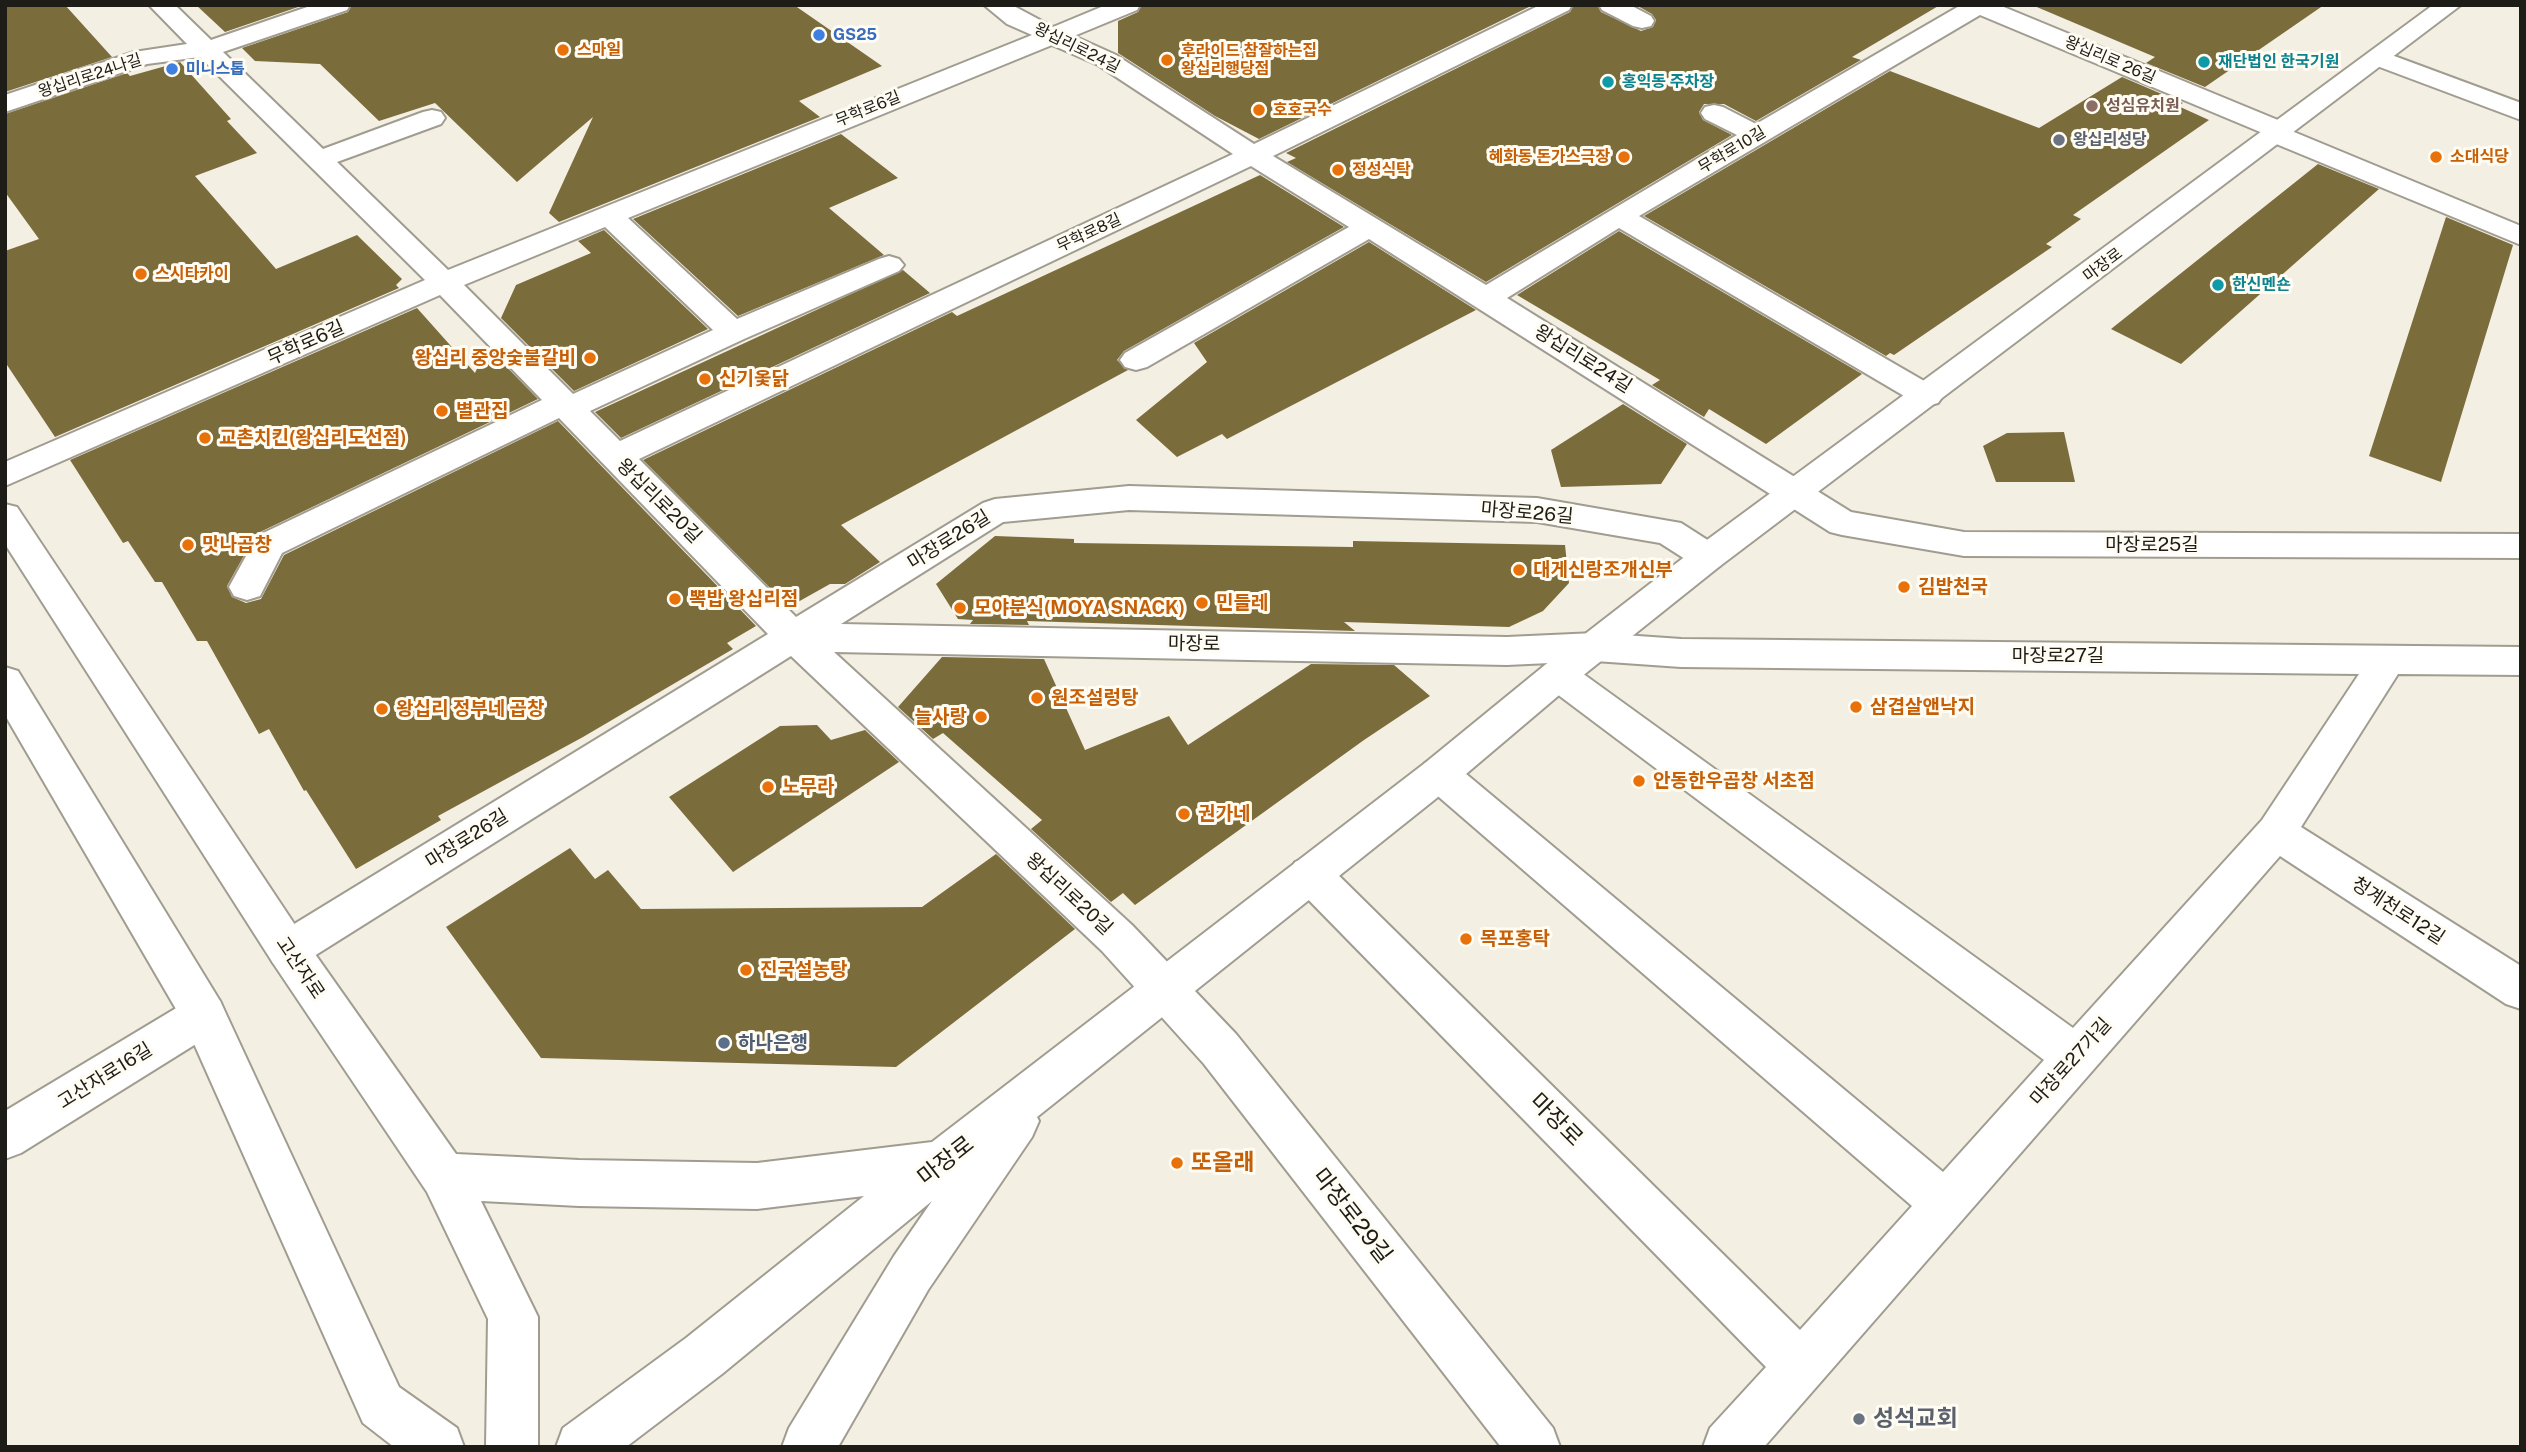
<!DOCTYPE html>
<html>
<head>
<meta charset="utf-8">
<style>
	body { margin:0 }
	#map { position:relative; width:2526px; height:1452px; overflow:hidden; background:#f3efe2; font-family:"Public Sans",sans-serif }
	canvas { display:block }
	.frame { position:absolute; inset:0; border:7px solid #1e1c17; pointer-events:none }
</style>
</head>
<body>
<div id="map">
<canvas width="2526" height="1452"></canvas>
<div class="frame"></div>
</div>
<script>
const c = document.querySelector('canvas').getContext('2d');
c.lineJoin = 'round';
function fillPath(path, color) {
  c.fillStyle = color;
  c.fill(path, 'evenodd');
}
function toPath(rows) {
  const path = new Path2D();
  for (const r of rows) {
    path.moveTo(r[0], r[1]);
    for (let i = 2; i < r.length; i += 2) path.lineTo(r[i], r[i + 1]);
  }
  return path;
}
function stroke(path, color, width, dash) {
  c.strokeStyle = color;
  c.lineWidth = width;
  c.lineCap = dash ? 'butt' : 'round';
  c.setLineDash(dash || []);
  c.stroke(path);
}
function write(font, color, halo, rows, align = 'center') {
  c.font = font + ' "Public Sans","Noto Sans KR",sans-serif';
  c.lineWidth = 6;
  c.setLineDash([]);
  c.textBaseline = 'middle';
  c.strokeStyle = halo;
  c.fillStyle = color;
  for (const [text, x, y, turn = 0] of rows) {
    c.save();
    c.translate(x, y);
    c.rotate((+turn || 0) * Math.PI / 180);
    c.textAlign = isNaN(turn) ? turn : align;
    if (halo) c.strokeText(text, 0, 0);
    c.fillText(text, 0, 0);
    c.restore();
  }
}
fillPath(toPath([
	[5,5,65,5,112,57,5,92],
	[196,5,304,5,225,32],
	[352,5,794,5,882,66,799,101,820,117,559,222,549,213,593,117,517,182,435,103,379,121,320,64,255,61,242,48,348,12],
	[1142,5,1533,5,1259,139,1215,116,1118,53,1118,21,1138,12],
	[1574,5,1597,5,1601,12,1641,31,1653,27,1656,20,1652,14,1636,5,1940,5,1852,57,1861,60,1756,121,1724,104,1704,104,1699,112,1703,120,1732,135,1486,282,1287,162,1296,158,1286,153,1570,12],
	[2032,5,2324,5,2205,87,2146,63,2155,57],
	[180,62,231,119,227,121,257,153,195,176,276,269,357,235,402,279,396,285,399,288,55,437,5,362,5,251,39,239,5,192,5,114,127,73,130,76],
	[1890,71,2039,128,2122,77,2183,103,2178,106,2209,120,2073,215,2081,219,2046,244,2052,247,1894,355,1890,353,1886,356,1644,216],
	[841,134,898,178,829,208,884,255,738,316,633,219],
	[2318,164,2379,189,2181,364,2111,329],
	[1260,175,1344,227,1124,351,1117,360,1128,370,841,525,880,562,845,584,830,584,789,607,643,460,952,312,957,316],
	[2446,217,2513,245,2441,482,2369,456],
	[604,230,708,329,574,391,501,318,516,285,591,253,578,241],
	[1619,231,1862,374,1766,444,1709,409,1704,417,1652,385,1660,380,1517,295],
	[1369,242,1476,310,1227,439,1222,434,1177,457,1136,420,1207,362,1194,343],
	[903,270,930,293,621,438,595,412],
	[417,308,475,373,487,347,538,399,256,534,227,586,232,597,246,603,261,599,284,555,558,421,756,626,727,643,733,649,583,737,438,816,441,820,356,869,306,790,304,791,269,729,259,734,207,641,197,641,162,582,155,582,128,541,123,543,70,460],
	[1623,404,1687,444,1661,484,1561,487,1551,450],
	[2064,432,2075,482,1996,482,1983,446,2007,433],
	[995,536,1074,539,1074,543,1353,547,1353,541,1565,545,1569,583,1543,611,1509,627,1344,622,1355,631,1027,621,1029,625,970,624,973,620,958,619,936,584],
	[942,657,1044,659,1085,750,1169,716,1188,745,1311,664,1394,665,1430,696,1364,740,1135,905,1123,893,1111,902,1031,829,1042,820,943,733,933,739,898,707],
	[817,725,831,740,865,730,899,762,733,872,669,797,780,726],
	[570,848,595,879,608,870,641,909,922,907,996,854,1075,929,896,1067,541,1058,446,927]
]), '#7b6c3c');
const minor = toPath([
	[149,5,175,5,211,40,313,5,350,5,347,10,223,52,323,149,423,112,432,110,441,112,445,118,441,124,337,162,448,270,1032,35,1007,24,984,5,1012,5,1053,27,1106,5,1140,5,1137,10,1074,36,1116,55,1254,144,1540,5,1572,5,1569,10,1273,156,1486,285,1737,135,1705,119,1701,113,1705,107,1714,105,1723,107,1756,124,1961,5,1999,5,2290,125,2294,132,2521,226,2521,245,2269,141,2265,134,1980,15,1639,216,1938,389,1943,396,1938,403,1927,406,1916,403,1619,228,1507,298,1851,512,1964,532,2521,534,2521,558,1964,556,1842,535,1830,532,1369,239,1147,367,1136,370,1125,367,1120,360,1125,353,1349,227,1251,166,639,459,796,617,983,503,995,499,1129,486,1537,498,1681,523,1720,548,1726,557,1720,566,1708,570,1696,566,1660,543,1537,522,1129,510,1003,522,841,624,1507,637,1595,633,1681,639,2521,647,2521,675,2398,674,2301,827,2521,966,2521,1009,2506,1004,2280,856,1764,1447,1703,1447,1710,1428,1766,1367,1295,886,1289,874,1295,862,1310,856,1325,862,1800,1330,1912,1206,1425,785,1419,774,1425,763,1439,758,1453,763,1943,1172,2044,1060,1545,685,1539,675,1545,665,1550,663,1507,665,834,652,1132,925,1236,1034,1553,1428,1560,1447,1501,1447,1204,1064,1102,951,791,656,303,963,288,969,273,963,267,950,273,937,768,634,559,418,282,553,260,596,247,600,234,596,229,587,257,536,542,400,440,295,5,486,5,462,425,280,200,57,147,64,5,112,5,95,134,52,187,44,149,5],
	[1052,45,1098,65,1233,154,620,441,590,411,744,339,899,271,904,265,899,259,889,256,879,259,737,319,628,218,1052,45],
	[605,227,713,330,573,394,464,285,605,227],
	[1595,661,1681,667,2359,674,2262,820,2073,1028,1571,665,1564,662,1595,661],
	[1599,5,1630,5,1651,16,1654,21,1651,26,1642,28,1633,26,1602,10,1599,5],
	[2378,50,2521,103,2521,120,2369,63,2365,58,2369,53,2378,50],
	[204,995,220,1001,226,1015,220,1029,21,1153,5,1159,5,1111,188,1001,204,995]
]);
const major = toPath([
	[2433,5,2461,5,1720,566,1571,685,1453,785,1037,1117,1039,1121,1032,1137,928,1290,838,1447,782,1447,789,1428,894,1256,932,1201,722,1374,626,1447,556,1447,563,1428,686,1338,864,1196,757,1209,579,1206,481,1201,538,1317,538,1447,486,1447,488,1319,427,1192,273,963,5,544,5,504,17,507,303,937,456,1154,579,1160,757,1163,932,1142,1425,763,1545,665,1696,548,2433,5],
	[5,667,18,671,220,1001,399,1387,457,1428,464,1447,394,1447,363,1423,187,1028,5,715,5,667]
]);
stroke(minor, '#a09c90', 4);
stroke(major, '#a09c90', 4);
fillPath(minor, '#fff');
fillPath(major, '#fff');
for (const [x, y, r, color] of [
	[819,35,7,"#3f7fe0"],
	[563,50,7,"#e8710a"],
	[1167,60,7,"#e8710a"],
	[2204,62,7,"#0f9aa8"],
	[172,69,7,"#3f7fe0"],
	[1608,82,7,"#0f9aa8"],
	[2092,106,7,"#8d6e63"],
	[1259,110,7,"#e8710a"],
	[2059,140,7,"#6b7280"],
	[1624,157,7,"#e8710a"],
	[2436,157,7,"#e8710a"],
	[1338,170,7,"#e8710a"],
	[141,274,7,"#e8710a"],
	[2218,285,7,"#0f9aa8"],
	[590,358,7,"#e8710a"],
	[705,379,7,"#e8710a"],
	[442,411,7,"#e8710a"],
	[205,438,7,"#e8710a"],
	[188,545,7,"#e8710a"],
	[1519,570,7,"#e8710a"],
	[1904,587,7,"#e8710a"],
	[675,599,7,"#e8710a"],
	[1202,603,7,"#e8710a"],
	[960,608,7,"#e8710a"],
	[1037,698,7,"#e8710a"],
	[1856,707,7,"#e8710a"],
	[382,709,7,"#e8710a"],
	[981,717,7,"#e8710a"],
	[1639,781,7,"#e8710a"],
	[768,787,7,"#e8710a"],
	[1184,814,7,"#e8710a"],
	[1466,939,7,"#e8710a"],
	[746,970,7,"#e8710a"],
	[724,1043,7,"#5c6f8a"],
	[1177,1163,7,"#e8710a"],
	[1859,1419,7,"#6b7280"]
]) {
  const dot = new Path2D();
  dot.arc(x, y, r, 0, 2 * Math.PI);
  c.fillStyle = color;
  c.fill(dot);
  stroke(dot, '#fffcf4', 2.5);
}
write('bold 16px', '#366cbe', '#fffcf4', [
	["GS25",833,35],
	["미니스톱",186,69]
], 'left');
write('16px', '#1e1c17', '#fffcf4', [
	["왕십리로24길",1077,48,26],
	["왕십리로 26길",2110,60,23],
	["왕십리로24나길",90,76,-18],
	["무학로6길",868,109,-22],
	["무학로10길",1732,150,-31],
	["무학로8길",1089,233,-25],
	["마장로",2103,265,-37]
]);
write('bold 16px', '#c56008', '#fffcf4', [
	["스마일",577,50],
	["후라이드 참잘하는집",1181,51],
	["왕십리행당점",1181,69],
	["호호국수",1273,110],
	["혜화동 돈가스극장",1610,157,"right"],
	["소대식당",2450,157],
	["정성식탁",1352,170],
	["스시타카이",155,274]
], 'left');
write('bold 16px', '#0d838f', '#fffcf4', [
	["재단법인 한국기원",2218,62],
	["홍익동 주차장",1622,82],
	["한신멘숀",2232,285]
], 'left');
write('bold 16px', '#785e54', '#fffcf4', [
	["성심유치원",2106,106]
], 'left');
write('bold 16px', '#5b616d', '#fffcf4', [
	["왕십리성당",2073,140]
], 'left');
write('19px', '#1e1c17', '#fffcf4', [
	["무학로6길",306,343,-24],
	["왕십리로24길",1583,359,32],
	["왕십리로20길",659,501,45],
	["마장로26길",1527,513,5],
	["마장로26길",949,540,-32],
	["마장로25길",2152,545],
	["마장로",1194,644,1],
	["마장로27길",2058,656],
	["마장로26길",467,839,-32],
	["왕십리로20길",1069,894,43],
	["청계천로12길",2398,911,33],
	["고산자로",300,968,56],
	["마장로27가길",2071,1062,-48],
	["고산자로16길",105,1076,-32]
]);
write('bold 19px', '#c56008', '#fffcf4', [
	["왕십리 중앙숯불갈비",576,358,"right"],
	["신기옻닭",719,379],
	["별관집",456,411],
	["교촌치킨(왕십리도선점)",219,438],
	["맛나곱창",202,545],
	["대게신랑조개신부",1533,570],
	["김밥천국",1918,587],
	["뽁밥 왕십리점",689,599],
	["민들레",1216,603],
	["모야분식(MOYA SNACK)",974,608],
	["원조설렁탕",1051,698],
	["삼겹살앤낙지",1870,707],
	["왕십리 정부네 곱창",396,709],
	["늘사랑",967,717,"right"],
	["안동한우곱창 서초점",1653,781],
	["노무라",782,787],
	["권가네",1198,814],
	["목포홍탁",1480,939],
	["진국설농탕",760,970]
], 'left');
write('bold 19px', '#4e5e75', '#fffcf4', [
	["하나은행",738,1043]
], 'left');
write('23px', '#1e1c17', '#fffcf4', [
	["마장로",1556,1120,45],
	["마장로",946,1161,-38],
	["마장로29길",1352,1216,52]
]);
write('bold 23px', '#c56008', '#fffcf4', [
	["또올래",1191,1163]
], 'left');
write('bold 23px', '#5b616d', '#fffcf4', [
	["성석교회",1873,1419]
], 'left');
</script>
</body>
</html>
